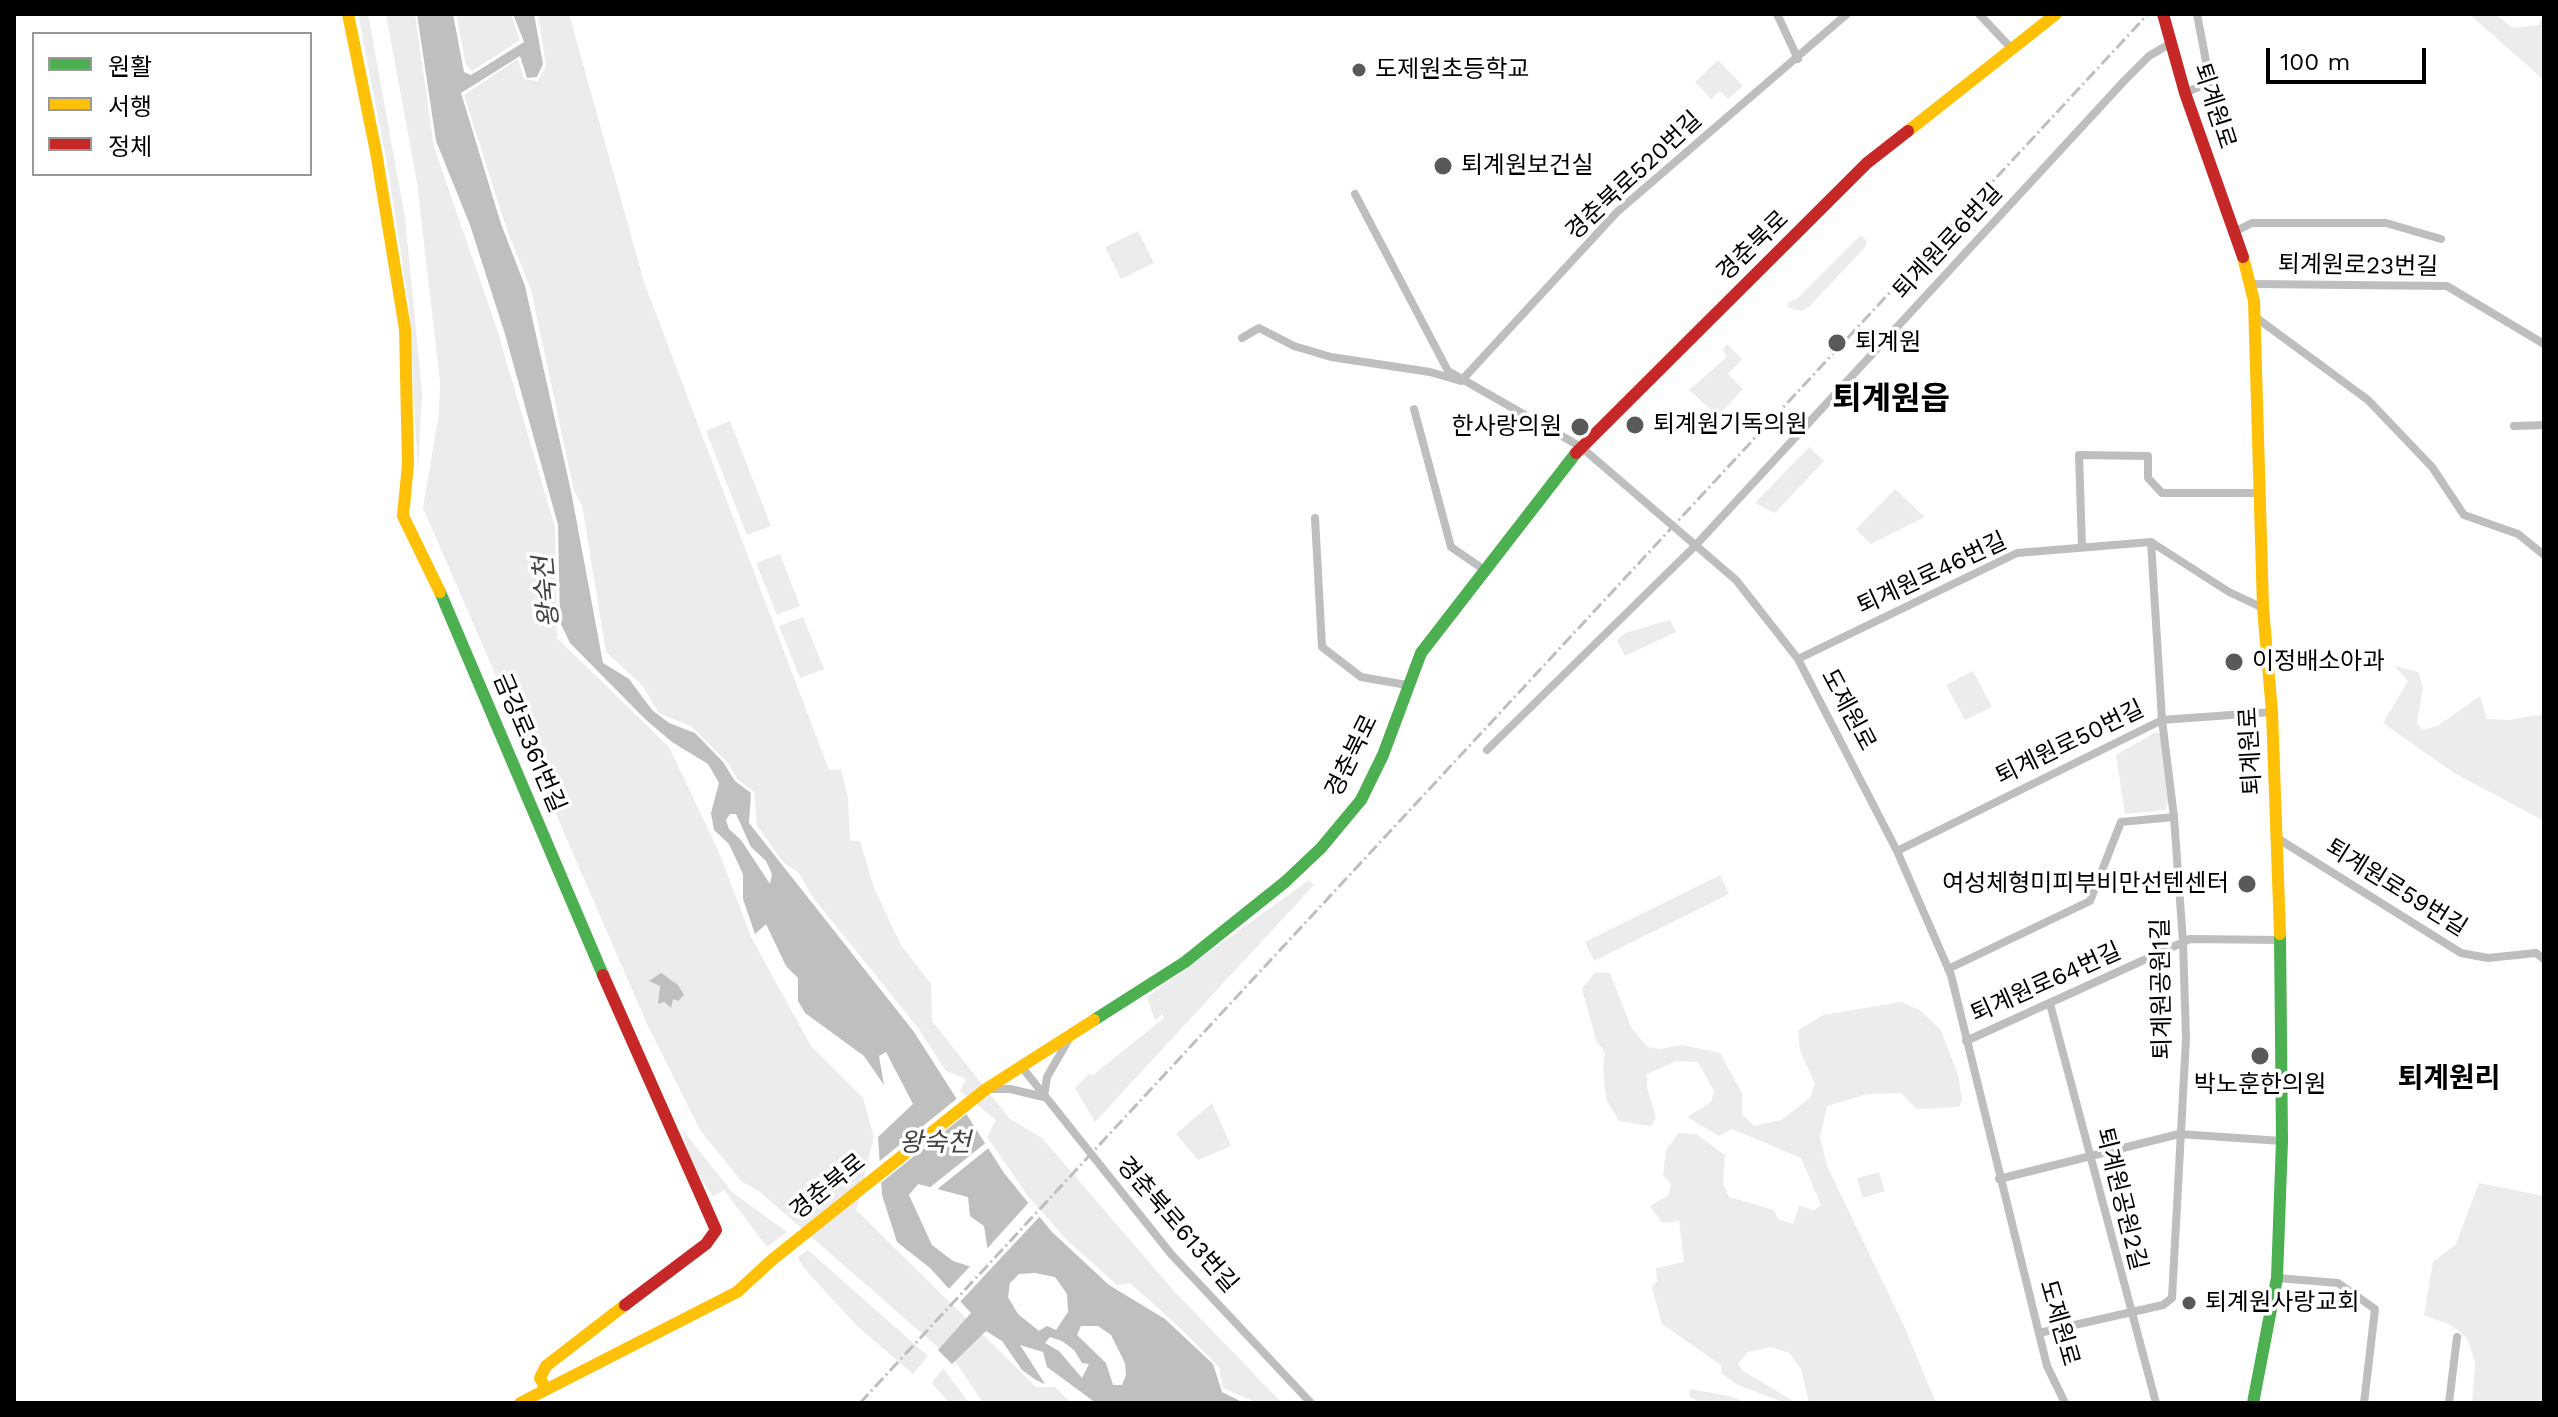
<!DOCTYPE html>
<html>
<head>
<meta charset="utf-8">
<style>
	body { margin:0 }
	#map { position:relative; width:2558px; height:1417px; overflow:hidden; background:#fff; font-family:"Work Sans","Noto Sans KR",sans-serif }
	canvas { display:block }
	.frame { position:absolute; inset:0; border:16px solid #000; pointer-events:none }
	.legend { position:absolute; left:32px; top:32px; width:280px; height:144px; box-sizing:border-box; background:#fff; border:2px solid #999; margin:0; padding:10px 14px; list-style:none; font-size:24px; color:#000 }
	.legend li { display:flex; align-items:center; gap:16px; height:40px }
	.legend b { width:40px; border:2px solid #999 }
	.scale { position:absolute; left:2266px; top:48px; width:160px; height:36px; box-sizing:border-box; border:4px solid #000; border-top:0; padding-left:10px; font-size:24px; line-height:28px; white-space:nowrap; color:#000; -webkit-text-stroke:6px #fff; paint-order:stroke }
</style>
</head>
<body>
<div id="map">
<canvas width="2558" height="1417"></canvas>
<div class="frame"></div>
<ul class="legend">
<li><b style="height:10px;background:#4caf50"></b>원활</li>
<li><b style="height:10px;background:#ffc107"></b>서행</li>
<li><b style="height:10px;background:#c62828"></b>정체</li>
</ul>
<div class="scale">100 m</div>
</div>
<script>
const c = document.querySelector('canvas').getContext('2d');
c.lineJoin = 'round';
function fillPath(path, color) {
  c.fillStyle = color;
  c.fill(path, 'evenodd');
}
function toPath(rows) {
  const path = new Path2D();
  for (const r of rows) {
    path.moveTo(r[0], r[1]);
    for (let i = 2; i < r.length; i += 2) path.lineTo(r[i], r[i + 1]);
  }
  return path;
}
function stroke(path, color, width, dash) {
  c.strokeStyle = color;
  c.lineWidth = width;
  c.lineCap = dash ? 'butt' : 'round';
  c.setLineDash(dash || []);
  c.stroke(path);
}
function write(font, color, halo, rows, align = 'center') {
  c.font = font + ' "Work Sans","Noto Sans KR",sans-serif';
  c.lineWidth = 7;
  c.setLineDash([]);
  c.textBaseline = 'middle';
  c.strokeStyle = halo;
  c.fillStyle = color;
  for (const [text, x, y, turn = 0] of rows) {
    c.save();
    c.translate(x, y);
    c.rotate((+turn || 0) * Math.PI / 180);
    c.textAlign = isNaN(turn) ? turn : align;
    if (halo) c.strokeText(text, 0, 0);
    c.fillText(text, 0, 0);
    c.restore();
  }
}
fillPath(toPath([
	[358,14,368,14,405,218,422,392,418,472,409,306,387,163],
	[386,14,415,14,434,147,496,326,555,527,557,638,669,747,718,850,752,939,811,1046,863,1098,874,1137,856,1210,1036,1387,1055,1387,1071,1403,983,1403,957,1364,760,1192,742,1182,700,1130,647,1024,423,508,439,413,440,382,417,182],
	[456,14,511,14,520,40,472,71,466,65],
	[538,14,569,14,644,282,829,770,841,769,848,798,850,841,860,841,874,888,901,945,931,984,932,1021,1009,1118,1042,1138,1175,1292,1282,1403,1257,1403,1223,1388,1219,1367,1179,1327,1130,1283,1117,1285,1066,1239,1028,1196,987,1137,996,1120,960,1091,966,1079,946,1071,918,1028,811,895,799,873,784,863,757,826,754,792,737,779,729,764,692,727,659,713,642,685,606,652,582,505,574,491,531,290,506,227,464,95,518,59,524,79,538,81,546,66],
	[2469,14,2495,14,2513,28,2538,25,2544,14,2544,80],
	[1718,60,1743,86,1728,99,1720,91,1711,99,1695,82],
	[1138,231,1154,263,1121,279,1105,247],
	[1861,235,1867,241,1866,246,1810,306,1802,311,1789,308,1787,303,1798,298],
	[1727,344,1742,359,1728,374,1743,389,1718,416,1689,390,1727,357,1723,349],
	[730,421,771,526,747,535,706,431],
	[1809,447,1824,461,1775,513,1755,503],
	[1895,489,1925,517,1871,544,1856,529],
	[780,554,800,606,777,615,756,563],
	[803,617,824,669,800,678,779,626],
	[1670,620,1676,632,1625,656,1617,640,1625,633],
	[2395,666,2418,672,2423,687,2417,722,2422,730,2437,726,2480,696,2487,719,2509,720,2544,714,2544,821,2454,773,2383,723,2408,681],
	[1973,671,1992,707,1965,720,1946,685],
	[2156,732,2160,734,2169,798,2166,810,2125,814,2116,755],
	[1720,875,1729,894,1594,961,1585,942],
	[1309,880,1314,885,1095,1122,1075,1088,1089,1074,1093,1075,1164,1018,1162,1014,1155,1021,1147,997],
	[1595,972,1610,973,1631,1027,1647,1047,1659,1049,1682,1045,1720,1053,1742,1093,1742,1114,1754,1126,1781,1120,1810,1098,1815,1084,1800,1051,1798,1030,1823,1015,1901,1002,1920,1010,1941,1030,1958,1075,1962,1100,1959,1107,1917,1109,1901,1093,1868,1094,1827,1106,1820,1137,1827,1166,1904,1326,1936,1403,1809,1403,1801,1369,1789,1353,1771,1347,1748,1352,1738,1364,1743,1371,1792,1400,1785,1403,1738,1385,1722,1374,1721,1365,1662,1324,1652,1288,1657,1281,1656,1268,1684,1262,1679,1221,1662,1223,1650,1206,1668,1196,1671,1184,1663,1175,1666,1150,1679,1133,1696,1134,1725,1155,1723,1184,1729,1197,1774,1210,1778,1219,1793,1224,1799,1206,1814,1210,1821,1205,1801,1158,1732,1129,1719,1136,1687,1117,1711,1102,1714,1091,1698,1062,1676,1061,1647,1074,1647,1087,1656,1118,1651,1126,1619,1121,1606,1099,1603,1068,1605,1053,1596,1040,1582,989],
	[1212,1103,1231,1146,1198,1160,1176,1134],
	[682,1129,732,1192,787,1232,767,1247,724,1190,713,1196,693,1167],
	[1879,1172,1885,1191,1863,1198,1857,1178],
	[2479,1183,2544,1196,2544,1403,2472,1403,2475,1362,2467,1338,2451,1325,2424,1315,2433,1262,2456,1244],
	[808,1250,928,1356,913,1374,856,1325,803,1267,798,1257],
	[943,1368,969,1403,949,1403,932,1383],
	[1690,1389,1729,1396,1748,1403,1703,1403,1690,1397]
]), '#ececec');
fillPath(toPath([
	[417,14,453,14,464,72,471,75,524,42,513,14,534,14,543,64,537,77,527,78,520,56,461,93,501,224,525,286,571,491,603,663,629,679,652,710,669,723,695,733,723,762,735,781,751,793,749,823,914,1032,1004,1173,1052,1232,1109,1285,1165,1319,1213,1364,1222,1392,1244,1403,1096,1403,1047,1367,1043,1352,1020,1345,1045,1384,1036,1380,1022,1370,1002,1341,986,1331,952,1364,938,1350,971,1313,930,1268,897,1242,882,1195,878,1137,913,1104,886,1052,879,1056,884,1085,864,1056,805,1013,798,1001,798,978,786,966,766,924,755,934,743,899,743,874,729,844,714,830,711,813,719,783,708,764,672,742,645,719,570,643,560,622,558,525,505,334,470,225,436,141],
	[730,814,736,814,751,847,766,861,772,874,770,884,741,840,729,829,726,820],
	[918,1184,968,1197,970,1216,984,1226,989,1258,978,1269,953,1261,932,1245,909,1195],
	[1035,1273,1055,1277,1067,1294,1068,1312,1056,1330,1047,1326,1039,1331,1018,1314,1008,1297,1010,1283,1019,1274],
	[1081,1326,1098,1326,1111,1335,1125,1363,1126,1375,1122,1385,1113,1385,1106,1363,1077,1335],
	[1050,1337,1062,1341,1074,1350,1082,1363,1089,1364,1082,1378,1059,1351,1045,1343],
	[661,973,678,985,684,995,678,1001,673,999,671,1008,664,1002,658,1004,660,986,649,981]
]), '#bfbfbf');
fillPath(toPath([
	[960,1096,970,1111,877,1186,876,1164],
	[988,1141,991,1146,935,1191,928,1189],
	[1031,1200,1042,1214,958,1304,946,1292,973,1263,977,1265,985,1257,984,1252]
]), '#fff');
stroke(toPath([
	[1777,14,1798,59],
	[1979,14,2012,49],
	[2185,93,2210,82,2197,14],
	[1355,194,1448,371,1581,447,1736,580,1798,659,1897,851,1951,975,2047,1366,2065,1403],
	[2234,232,2252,223,2386,223,2441,239],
	[2252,284,2447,286,2544,344],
	[2254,316,2368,400,2432,467,2464,515,2518,534,2544,555],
	[1242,338,1259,328,1294,346,1331,357,1430,372,1461,381,1617,212,1847,14],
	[1414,409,1451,547,1486,571],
	[2514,426,2544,425],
	[1315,518,1322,647,1361,677,1407,685],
	[2082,547,2079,455,2148,456,2148,478,2162,493,2258,493],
	[1798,659,2017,553,2151,542,2229,592,2263,608],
	[1487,750,1695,546,2125,80,2149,56,2171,43],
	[2277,838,2461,953,2488,958,2536,953,2544,959],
	[1897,851,2162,720,2272,712],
	[1948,969,2090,901,2121,822,2174,817],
	[2050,1004,2156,1403],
	[1966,1041,2190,939,2281,940],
	[1021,1066,1171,1254,1311,1403],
	[987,1089,1010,1089,1044,1097,1047,1077,1069,1039],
	[1999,1179,2179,1134,2282,1141],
	[2277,1278,2338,1283,2375,1309,2364,1403],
	[2039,1333,2163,1305,2172,1298,2186,1039,2183,942,2174,817,2162,720,2151,542],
	[2449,1403,2457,1337]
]), '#bebebe', 8);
stroke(toPath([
	[440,592,603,975],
	[1094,1020,1185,962,1285,882,1321,848,1361,800,1383,755,1421,653,1576,453],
	[2253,1403,2277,1278,2282,1141,2280,934]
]), '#4caf50', 12);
stroke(toPath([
	[348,14,376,152,405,329,408,464,403,516,440,592],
	[1908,131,2056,14],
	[2243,257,2254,301,2263,608,2272,712,2280,934],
	[546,1389,540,1378,546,1366,625,1305],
	[520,1403,737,1292,773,1259,986,1089,1094,1020]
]), '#ffc107', 12);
stroke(toPath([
	[2163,14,2185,93,2243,257],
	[1576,453,1867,163,1908,131],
	[603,975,716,1230,706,1244,625,1305]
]), '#c62828', 12);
stroke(toPath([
	[860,1403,2148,14]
]), '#bebebe', 3, [12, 4, 2, 4]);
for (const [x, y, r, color] of [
	[1359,70,8,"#595959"],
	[1443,166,10,"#595959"],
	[1837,343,10,"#595959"],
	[1635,425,10,"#595959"],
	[1580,427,10,"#595959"],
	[2234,662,10,"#595959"],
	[2247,884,10,"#595959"],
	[2260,1056,10,"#595959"],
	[2189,1303,8,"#595959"]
]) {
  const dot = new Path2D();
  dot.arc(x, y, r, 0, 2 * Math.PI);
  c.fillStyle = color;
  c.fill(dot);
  stroke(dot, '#fff', 3);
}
write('24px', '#000', '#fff', [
	["도제원초등학교",1375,70],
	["퇴계원보건실",1461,166],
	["퇴계원",1855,343],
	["퇴계원기독의원",1653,425],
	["한사랑의원",1562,427,"right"],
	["이정배소아과",2252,662],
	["여성체형미피부비만선텐센터",2229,884,"right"],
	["박노훈한의원",2260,1085,"center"],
	["퇴계원사랑교회",2205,1303]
], 'left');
write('24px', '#000', '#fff', [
	["퇴계원로",2214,106,72],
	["경춘북로520번길",1634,176,-43],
	["퇴계원로6번길",1948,242,-47],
	["경춘북로",1753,246,-44],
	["퇴계원로23번길",2358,266,1],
	["퇴계원로46번길",1932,574,-25],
	["도제원로",1848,710,62],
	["금강로361번길",529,743,67],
	["퇴계원로50번길",2070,743,-26],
	["퇴계원로",2251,751,-93],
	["경춘북로",1352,756,-64],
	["퇴계원로59번길",2396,888,32],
	["퇴계원로64번길",2046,983,-24],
	["퇴계원공원1길",2162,989,-91],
	["경춘북로",828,1187,-39],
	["퇴계원공원2길",2121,1199,76],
	["경춘북로613번길",1177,1225,49],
	["도제원로",2059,1323,74]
]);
write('italic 26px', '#444', '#fff', [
	["왕숙천",547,592,-95],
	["왕숙천",935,1143]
]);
write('bold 28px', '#000', '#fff', [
	["퇴계원리",2449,1079]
]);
write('bold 32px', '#000', '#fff', [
	["퇴계원읍",1891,400]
]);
</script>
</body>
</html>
